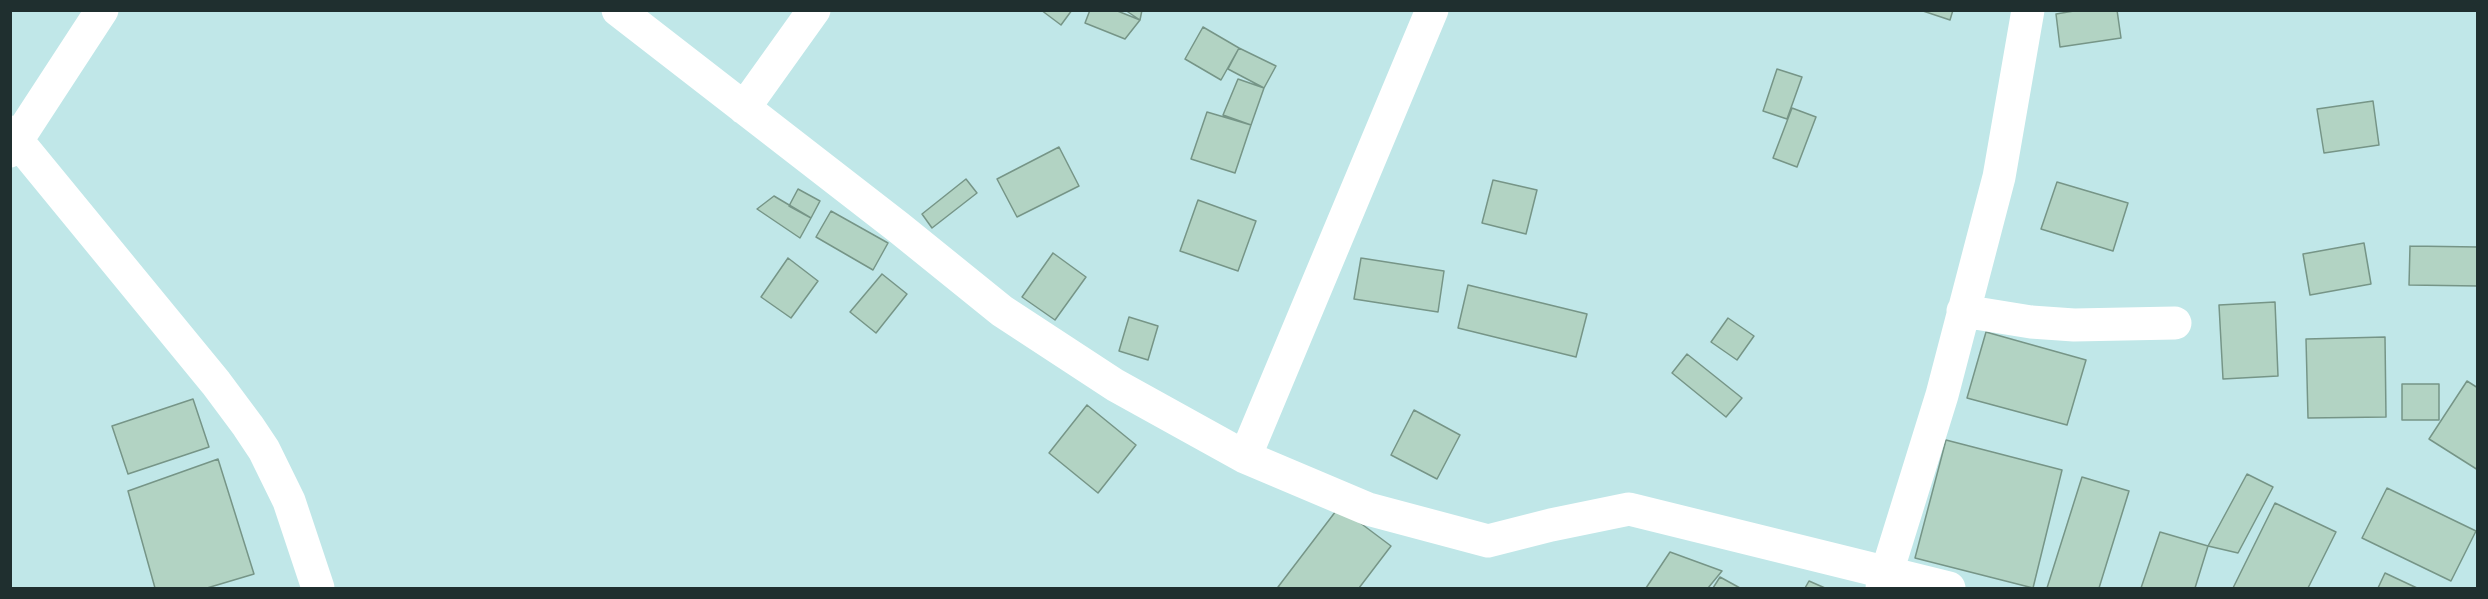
<!DOCTYPE html>
<html>
<head>
<meta charset="utf-8">
<style>
	body { margin:0 }
	#map { position:relative; width:2488px; height:599px; overflow:hidden; background:#c0e7e8; font-family:"Asap Condensed",sans-serif }
	canvas { display:block }
	.frame { position:absolute; inset:0; border:12px solid #1f2f2f; pointer-events:none }
</style>
</head>
<body>
<div id="map">
<canvas width="2488" height="599"></canvas>
<div class="frame"></div>
</div>
<script>
const c = document.querySelector('canvas').getContext('2d');
c.lineJoin = 'round';
function fillPath(path, color) {
  c.fillStyle = color;
  c.fill(path, 'evenodd');
}
function toPath(rows) {
  const path = new Path2D();
  for (const r of rows) {
    path.moveTo(r[0], r[1]);
    for (let i = 2; i < r.length; i += 2) path.lineTo(r[i], r[i + 1]);
  }
  return path;
}
function stroke(path, color, width, dash) {
  c.strokeStyle = color;
  c.lineWidth = width;
  c.lineCap = dash ? 'butt' : 'round';
  c.setLineDash(dash || []);
  c.stroke(path);
}
const building = toPath([
	[1041,10,1072,10,1061,25,1041,10],
	[1090,10,1115,10,1140,20,1125,39,1085,23,1090,10],
	[1125,10,1142,10,1140,20,1125,10],
	[1920,10,1953,10,1950,20,1920,10],
	[2080,10,2117,10,2121,38,2060,47,2056,14,2080,10],
	[1203,27,1239,48,1221,80,1185,59,1203,27],
	[1239,48,1276,66,1264,88,1228,69,1239,48],
	[1777,69,1802,77,1787,119,1763,111,1777,69],
	[1238,79,1264,88,1251,125,1223,115,1238,79],
	[2373,101,2379,145,2324,153,2317,109,2373,101],
	[1792,108,1816,117,1797,167,1773,158,1792,108],
	[1207,112,1251,125,1235,173,1191,159,1207,112],
	[1059,147,1079,186,1017,217,997,179,1059,147],
	[966,179,977,193,932,228,922,214,966,179],
	[1493,180,1537,190,1526,234,1482,223,1493,180],
	[2057,182,2128,203,2113,251,2041,229,2057,182],
	[798,189,820,201,811,218,789,206,798,189],
	[774,196,811,218,800,238,757,209,774,196],
	[1198,200,1256,221,1238,271,1180,251,1198,200],
	[831,211,888,243,873,270,816,237,831,211],
	[2364,243,2371,284,2310,295,2303,254,2364,243],
	[2410,246,2478,247,2478,286,2409,285,2410,246],
	[1053,253,1086,277,1055,320,1022,297,1053,253],
	[788,258,818,281,791,318,761,297,788,258],
	[1361,258,1444,271,1438,312,1354,299,1361,258],
	[882,274,907,294,876,333,850,312,882,274],
	[1468,285,1587,314,1576,357,1458,328,1468,285],
	[2275,302,2278,376,2223,379,2219,305,2275,302],
	[1129,317,1158,326,1148,360,1119,351,1129,317],
	[1728,318,1754,336,1737,360,1711,342,1728,318],
	[1986,332,2086,360,2067,425,1967,398,1986,332],
	[2385,337,2386,417,2308,418,2306,339,2385,337],
	[1687,354,1742,398,1726,417,1672,373,1687,354],
	[2467,381,2478,388,2478,470,2429,439,2467,381],
	[2402,384,2439,384,2439,420,2402,420,2402,384],
	[193,399,209,447,128,474,112,426,193,399],
	[1087,405,1136,445,1098,493,1049,453,1087,405],
	[1414,410,1460,435,1437,479,1391,455,1414,410],
	[1946,440,2062,470,2033,588,1915,558,1946,440],
	[218,459,254,574,207,588,155,588,128,491,218,459],
	[2247,474,2273,487,2238,553,2208,546,2247,474],
	[2082,477,2129,491,2099,588,2047,588,2082,477],
	[2387,488,2476,531,2451,581,2362,538,2387,488],
	[2275,503,2336,532,2308,588,2233,588,2275,503],
	[1339,507,1391,546,1359,588,1281,588,1278,587,1339,507],
	[2160,532,2208,546,2195,588,2141,588,2160,532],
	[1670,552,1722,571,1708,588,1646,588,1670,552],
	[2385,573,2417,588,2378,588,2385,573],
	[1720,577,1740,588,1713,588,1720,577],
	[1809,581,1825,588,1805,588,1809,581]
]);
fillPath(building, '#b2d3c3');
stroke(building, '#769587', 1.5);
stroke(toPath([
	[618,10,898,227,1002,311,1115,385,1245,457,1368,509,1488,541,1551,525,1629,509,1949,588],
	[744,108,814,10],
	[10,132,216,383,248,426,264,450,289,501,318,588],
	[10,151,102,10],
	[1963,311,2031,322,2074,325,2175,323],
	[1245,457,1432,10],
	[1882,588,1942,395,1999,177,2028,10]
]), '#fff', 33);
</script>
</body>
</html>
